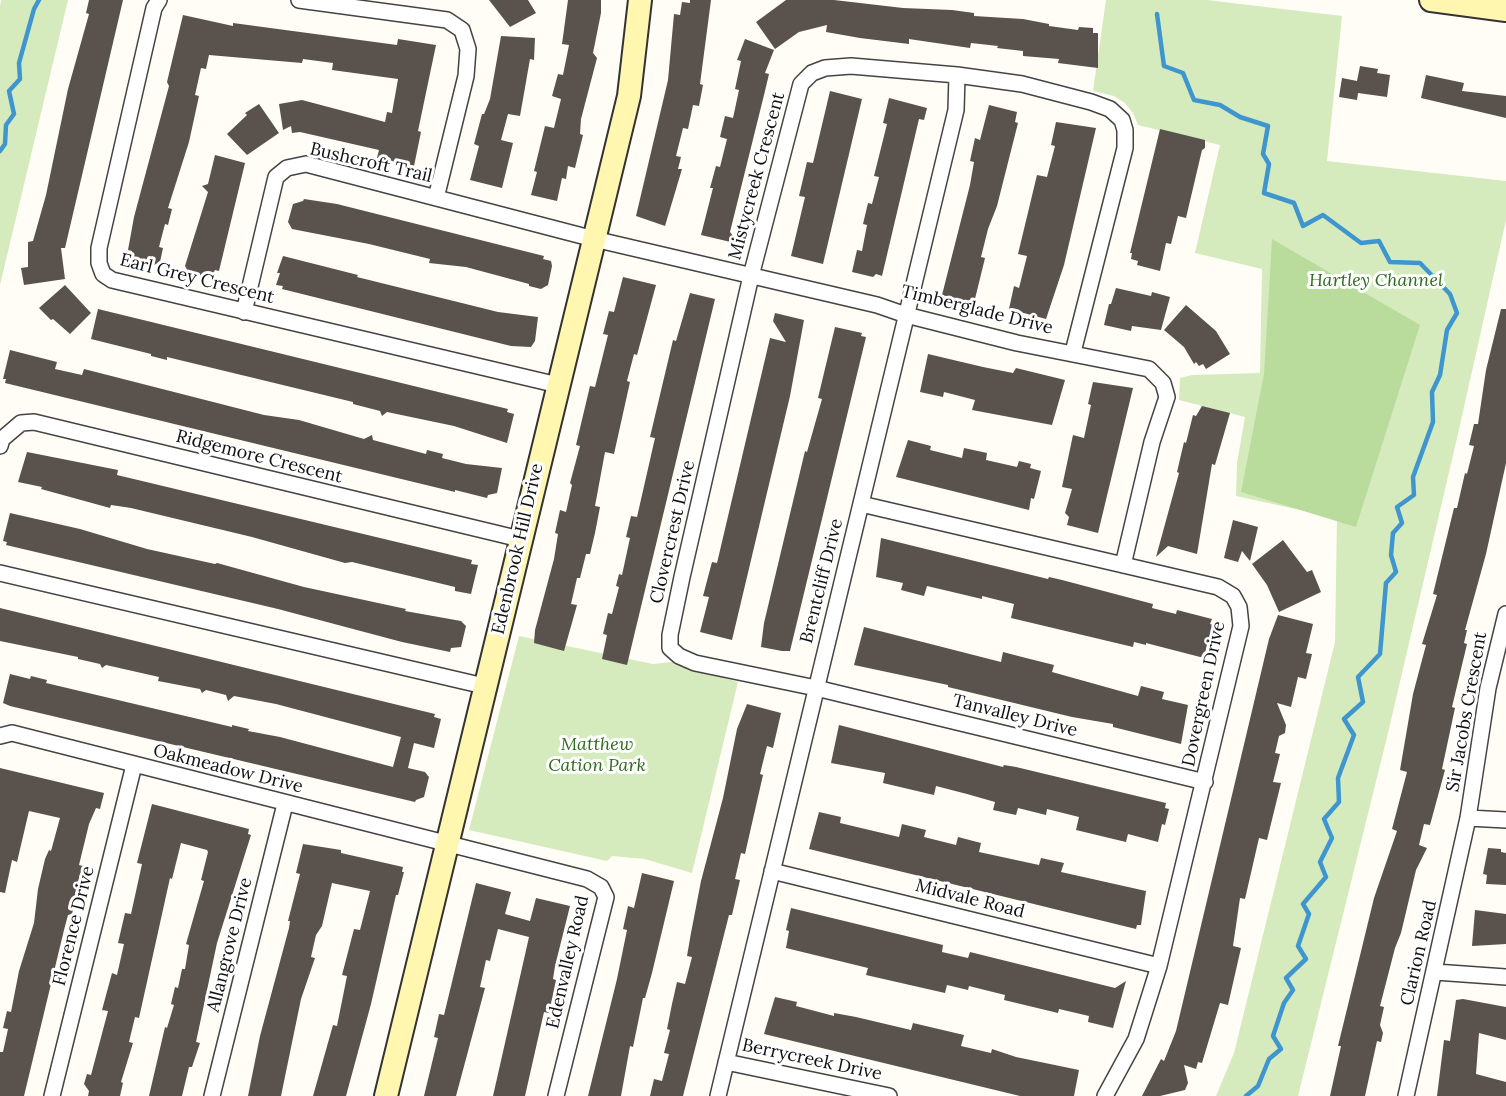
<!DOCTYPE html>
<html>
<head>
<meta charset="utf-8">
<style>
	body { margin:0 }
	canvas { display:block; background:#fffdf5 }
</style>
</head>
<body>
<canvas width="1506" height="1096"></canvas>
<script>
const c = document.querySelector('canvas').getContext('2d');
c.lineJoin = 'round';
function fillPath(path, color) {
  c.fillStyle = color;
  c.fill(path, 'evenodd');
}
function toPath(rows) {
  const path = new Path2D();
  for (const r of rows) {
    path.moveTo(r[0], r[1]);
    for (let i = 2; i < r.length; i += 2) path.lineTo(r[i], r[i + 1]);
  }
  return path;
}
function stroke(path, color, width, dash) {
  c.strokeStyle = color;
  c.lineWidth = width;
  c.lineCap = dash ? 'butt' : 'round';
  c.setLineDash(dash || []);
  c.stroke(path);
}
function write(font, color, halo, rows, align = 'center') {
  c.font = font + ' Lora,serif';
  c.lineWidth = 6;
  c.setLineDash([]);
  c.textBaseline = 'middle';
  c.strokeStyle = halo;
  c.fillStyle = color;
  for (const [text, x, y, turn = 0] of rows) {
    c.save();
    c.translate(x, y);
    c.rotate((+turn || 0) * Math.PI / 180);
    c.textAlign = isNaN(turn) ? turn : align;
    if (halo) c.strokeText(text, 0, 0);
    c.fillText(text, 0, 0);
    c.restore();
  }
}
fillPath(toPath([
	[1,0,68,0,0,285,0,6],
	[1106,0,1207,0,1342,16,1327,161,1506,181,1506,220,1457,438,1388,733,1298,1096,1216,1096,1234,1053,1335,642,1337,518,1236,496,1237,463,1245,417,1179,400,1180,378,1192,375,1260,373,1262,269,1195,253,1220,145,1138,125,1133,113,1125,103,1114,96,1093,91],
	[519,636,653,664,672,662,738,682,692,873,645,859,612,856,607,861,469,830]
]), '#d5ebbd');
fillPath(toPath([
	[1272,239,1420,325,1356,527,1241,492,1264,374]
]), '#b9dc9c');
stroke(toPath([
	[1157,14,1164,66,1183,73,1194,100,1220,105,1240,117,1268,126,1263,154,1269,164,1264,193,1294,203,1303,226,1323,215,1361,243,1379,241,1390,262,1420,263,1450,294,1457,313,1447,330,1440,375,1432,392,1433,422,1413,477,1414,495,1397,507,1402,523,1393,533,1391,555,1396,572,1386,583,1380,654,1358,677,1363,702,1344,719,1354,735,1338,778,1339,802,1324,819,1332,838,1320,862,1326,877,1303,904,1309,914,1298,946,1306,959,1286,978,1293,990,1284,1003,1273,1036,1281,1049,1269,1059,1258,1086,1246,1096],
	[0,151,5,144,6,125,14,114,9,91,20,79,19,63,34,9,39,0]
]), '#3f96cf', 4.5);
fillPath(toPath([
	[89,0,123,0,65,248,61,248,65,279,24,285,21,268,28,267,28,242,33,241,46,195,68,89,89,14,86,13],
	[489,0,528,0,536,13,510,27],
	[568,0,601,0,601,13,593,53,597,58,581,119,580,134,583,135,575,168,568,166,566,179,562,178,557,201,531,195,537,172,534,171,545,126,554,128,561,99,552,96,558,74,563,75,569,45,562,44],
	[690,0,711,0,700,84,703,85,699,106,693,105,688,129,683,128,676,156,681,157,678,169,682,169,665,226,636,216,668,80,674,14,680,15,682,2,690,3],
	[786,0,834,0,903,8,952,10,974,13,974,16,1023,19,1049,24,1049,26,1078,30,1079,27,1093,28,1093,33,1098,33,1098,68,1058,63,1059,59,1023,56,1023,51,997,48,998,46,971,43,970,48,909,39,909,44,860,38,826,32,827,25,799,32,775,49,756,22],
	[183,15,233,26,233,23,397,45,398,39,436,45,418,131,421,132,414,166,377,158,379,150,300,132,292,133,291,126,283,130,279,104,302,100,385,122,387,112,392,113,398,79,332,70,333,63,303,59,302,63,209,55,206,69,201,68,195,95,199,96,189,142,168,208,172,209,168,225,165,224,159,247,163,248,160,262,154,265,134,260,131,258,132,251,128,250,134,217,169,86,167,82],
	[501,36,535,38,534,60,530,59,520,116,508,114,501,140,513,143,502,188,470,180,479,146,474,144,482,114,484,114,490,99],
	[745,39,774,50,765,73,769,74,764,95,730,232,739,244,701,235,713,188,710,188,716,166,720,167,727,139,720,137,725,116,733,118,739,90,735,89,741,61,737,60],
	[1360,66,1378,69,1377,73,1390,75,1387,97,1358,93,1357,100,1339,97,1342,78,1357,81],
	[1426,75,1464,83,1462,91,1506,96,1506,118,1421,98],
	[830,91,862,99,823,264,791,256,805,197,799,196,807,162,813,163],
	[889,98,927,108,924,120,919,119,882,276,876,274,873,277,852,272,857,250,862,251,867,225,863,224,868,203,872,204,879,177,874,176,887,124,883,123],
	[259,104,279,133,247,155,227,134,247,115,245,113],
	[989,105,1017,112,1015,122,1018,123,997,206,988,229,981,257,985,258,974,303,942,295,970,185,974,162,970,161,975,138,980,140],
	[1056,122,1096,128,1064,265,1046,319,1009,309,1014,286,1019,288,1027,256,1018,254,1037,175,1047,177,1055,146,1051,145],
	[1160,129,1205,140,1205,148,1202,150,1186,218,1178,216,1171,244,1166,243,1160,271,1137,265,1138,261,1131,259,1132,253,1130,253],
	[215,155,245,163,219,271,215,270,210,278,189,273,185,266,208,192,202,186,208,184],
	[304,199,337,204,544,256,543,259,551,261,552,266,548,285,541,289,529,286,529,284,466,267,429,263,430,259,369,244,292,229,288,222,293,204,303,201],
	[283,256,358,275,357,277,498,312,538,317,535,341,531,347,511,346,282,289,283,286,276,285,280,273,277,273],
	[623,277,656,285,637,355,634,354,627,381,630,382,614,454,605,452,595,506,600,507,595,533,590,554,586,554,580,578,577,578,571,604,577,605,564,651,534,643,535,630,554,559,558,534,555,533,560,510,566,512,572,485,570,483,580,446,576,445,590,386,595,387,608,335,603,334,609,311,614,312],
	[65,285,91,313,70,334,53,319,51,320,39,308],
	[1116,288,1151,296,1152,292,1170,297,1161,330,1132,326,1131,331,1104,325,1109,304,1111,304],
	[690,293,715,299,627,665,602,659,607,635,603,634,608,613,612,614,619,587,616,586,619,574,622,575,630,538,626,537,631,516,637,517,655,438,650,437,673,340,676,341],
	[1186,305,1216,331,1230,354,1206,369,1203,364,1199,366,1196,362,1194,364,1184,347,1164,330],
	[98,309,508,409,507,412,514,414,507,443,454,426,387,412,382,416,380,411,353,404,353,402,167,357,167,360,151,356,151,354,91,339],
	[1501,309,1506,309,1506,463,1486,554,1465,630,1467,630,1464,643,1467,644,1452,707,1455,708,1442,769,1445,770,1430,825,1424,824,1419,845,1427,848,1416,870,1401,933,1395,948,1380,1006,1384,1007,1380,1025,1383,1033,1381,1042,1377,1041,1365,1096,1330,1096,1341,1046,1338,1046,1374,898,1397,831,1392,829,1407,772,1400,770,1413,694,1426,645,1422,644,1437,595,1433,594,1454,508,1457,508,1465,473,1467,474,1474,446,1469,445,1474,424,1478,424,1486,370],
	[775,313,804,320,790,396,732,640,700,632,709,597,703,596,712,562,717,563,770,338,786,342,773,321],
	[835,327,862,333,861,336,866,337,790,651,782,651,761,647,764,623,805,451,807,452,822,399,818,398],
	[10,350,57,362,55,369,82,375,84,369,264,415,299,420,364,439,372,435,373,440,426,454,427,450,443,454,442,458,466,464,502,468,497,493,488,495,487,498,455,490,455,492,5,383,6,379,3,379],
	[928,354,983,367,1013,373,1016,368,1065,380,1052,425,972,410,975,400,944,392,943,397,920,392],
	[1093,382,1133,388,1098,533,1067,525,1069,517,1065,513,1072,489,1062,487,1073,435,1084,438,1091,405,1088,404],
	[1202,406,1230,413,1215,465,1212,464,1197,554,1168,546,1156,557,1179,473,1177,472,1184,442,1186,443,1193,415,1196,416],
	[908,440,931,446,930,450,962,458,964,448,987,453,986,460,1017,467,1019,461,1031,464,1030,468,1041,471,1034,499,1031,498,1029,510,896,477],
	[27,452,118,470,117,475,472,560,471,564,478,565,471,594,455,591,455,587,352,562,345,563,252,537,131,508,111,505,110,508,41,489,42,487,18,482],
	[10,513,80,529,147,549,215,564,217,563,304,587,406,609,405,611,461,621,466,626,461,647,451,648,450,652,402,642,278,609,6,545,7,542,3,541],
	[1233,520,1258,527,1250,561,1242,551,1238,562,1224,558],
	[881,538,1048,579,1049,577,1062,580,1153,604,1152,608,1176,614,1177,610,1212,619,1210,624,1214,625,1210,641,1208,640,1204,658,1146,643,1146,645,1134,642,1133,647,1011,618,1014,604,982,596,982,599,927,586,924,596,901,590,903,583,876,577],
	[1283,540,1307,572,1312,570,1321,592,1279,612,1267,585,1252,564],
	[0,608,435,714,434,717,441,719,434,748,414,743,408,768,425,772,429,777,424,797,416,800,415,802,10,706,3,703,10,674,30,679,31,676,47,680,46,683,232,727,232,725,249,729,248,731,280,737,393,767,401,737,276,704,234,696,228,701,226,695,206,690,202,693,200,689,158,681,159,677,106,665,102,668,100,664,78,659,78,657,0,641],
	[1278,615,1313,624,1306,653,1312,654,1306,679,1298,677,1291,707,1277,703,1286,725,1285,733,1279,736,1275,753,1280,754,1273,782,1281,783,1267,840,1259,838,1245,899,1240,898,1233,946,1241,948,1228,1005,1220,1003,1202,1063,1198,1062,1196,1069,1184,1065,1188,1083,1185,1090,1160,1096,1142,1096,1161,1059,1164,1061,1176,1031,1269,639],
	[864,627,1001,662,1003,652,1026,658,1054,665,1052,672,1138,696,1141,686,1164,692,1162,699,1188,705,1181,744,1113,727,1113,724,1072,717,948,687,948,685,854,665],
	[747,704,781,713,773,748,767,746,760,774,763,775,745,854,741,853,735,879,740,880,732,915,729,915,683,1096,650,1096,654,1079,662,1081,669,1054,664,1053,670,1030,667,1029,672,1004,677,982,685,984,692,957,687,956,691,933,701,881,723,798,737,729],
	[839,725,1003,767,1004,765,1016,767,1166,803,1165,808,1169,809,1165,825,1162,824,1158,842,1128,834,1126,842,1076,830,1079,817,1047,809,1046,815,1018,808,1016,815,993,810,995,802,967,794,936,786,934,795,883,783,885,773,831,763],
	[0,768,104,793,100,809,96,808,89,824,79,865,83,866,72,914,68,915,64,930,24,1096,0,1096,0,1052,3,1052,8,1029,3,1028,7,1011,11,1012,19,971,34,923,38,889,45,859,49,850,51,851,60,818,29,811,17,862,12,860,5,893,0,892],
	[152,804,249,829,248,834,251,835,217,943,196,1042,200,1043,192,1067,189,1067,182,1096,149,1096,165,1027,167,1028,174,1005,171,1004,175,987,178,988,182,969,185,969,189,945,186,944,204,881,201,880,208,852,207,850,181,843,172,879,170,878,139,1018,135,1017,129,1042,133,1043,121,1082,123,1083,120,1096,88,1096,89,1091,84,1084,87,1074,91,1075,108,1011,102,1010,112,973,117,975,124,944,118,943,125,913,131,914,142,864,137,863],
	[819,812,841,817,840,823,899,837,902,824,926,830,924,837,956,845,958,837,981,843,979,852,1039,865,1041,858,1064,863,1061,872,1146,891,1141,925,1137,925,1136,929,809,849],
	[303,844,341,850,341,853,403,867,402,872,404,872,398,895,396,895,371,1004,346,1096,313,1096,333,1025,337,1026,347,976,342,975,354,929,360,930,370,891,332,883,322,926,316,935,311,957,315,958,301,999,281,1096,248,1096,260,1036,289,928,290,921,288,921,300,874,296,873],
	[1488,848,1501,849,1501,852,1506,853,1506,885,1486,884,1487,875,1483,874],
	[642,873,674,881,652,973,645,998,643,998,633,1047,630,1046,621,1096,588,1096,617,979,627,930,623,929,628,906,634,908],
	[476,883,511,892,505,914,530,921,536,898,570,906,555,966,553,979,556,980,549,1013,544,1012,525,1096,493,1096,529,937,498,929,490,961,486,960,480,987,485,988,456,1096,424,1096,438,1038,434,1037,439,1014,444,1015],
	[791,908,943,945,942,952,968,958,970,952,1115,988,1126,981,1113,1028,1088,1022,1089,1016,1059,1009,1058,1013,1004,1000,1005,995,969,986,968,990,947,985,945,993,866,975,868,968,786,948,789,931,786,930],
	[1475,910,1506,914,1506,944,1472,946],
	[775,997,797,1002,796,1006,834,1016,834,1013,856,1017,911,1030,913,1023,964,1035,961,1046,991,1053,992,1049,1016,1057,1079,1070,1074,1096,1020,1096,764,1034],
	[1463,999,1506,1007,1506,1040,1479,1033,1476,1074,1506,1082,1506,1096,1437,1096,1444,1040,1450,1041,1456,1000]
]), '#5a524d');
const street = toPath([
	[159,0,154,8,99,248,99,263,103,274,112,280,558,385],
	[299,0,447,20,462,30,468,49,466,76,436,198],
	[244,312,276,177,287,168,306,164,594,239,877,305,906,315,1017,343,1149,369,1163,383,1167,397,1152,442,1123,565],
	[1073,352,1125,148,1125,130,1122,120,1110,109,1091,102,1022,84,957,75,851,66,825,68,812,73,801,84,751,276,682,577,670,635,670,648,679,656,695,663,816,688,1205,782],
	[0,446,2,439,21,423,34,422,520,539],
	[861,504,1218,587,1233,596,1239,607,1241,626,1159,966,1136,1039,1105,1096],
	[0,573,484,686],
	[0,736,12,733,587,879,601,887,606,897,556,1096],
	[1468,818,1506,820],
	[772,871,1159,966],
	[1435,972,1506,977],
	[726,1062,889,1096],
	[52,1096,134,765],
	[212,1096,285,804],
	[718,1096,956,110,957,75],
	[1406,1096,1468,818,1488,688,1506,614]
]);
const secondary = toPath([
	[1431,0,1506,10],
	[386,1096,629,96,640,0]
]);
stroke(street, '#444', 18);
stroke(secondary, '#333', 26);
stroke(street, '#fff', 15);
stroke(secondary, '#fff6b0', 22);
write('18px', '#111', '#fff', [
	["Bushcroft Trail",371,163,13],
	["Mistycreek Crescent",757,176,-75],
	["Earl Grey Crescent",197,279,14],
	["Timberglade Drive",977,310,14],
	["Ridgemore Crescent",259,457,14],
	["Clovercrest Drive",673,532,-77],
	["Edenbrook Hill Drive",518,549,-77],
	["Brentcliff Drive",822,581,-76],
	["Dovergreen Drive",1204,694,-78],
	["Sir Jacobs Crescent",1467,712,-80],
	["Tanvalley Drive",1015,716,14],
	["Oakmeadow Drive",228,769,14],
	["Midvale Road",970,899,14],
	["Florence Drive",74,926,-76],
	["Allangrove Drive",230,945,-76],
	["Clarion Road",1419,953,-77],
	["Edenvalley Road",568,962,-77],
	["Berrycreek Drive",812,1060,12]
]);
write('italic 18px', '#2f6b1f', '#fff', [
	["Hartley Channel",1376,281],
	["Matthew",597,745],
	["Cation Park",597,766]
]);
</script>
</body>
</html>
